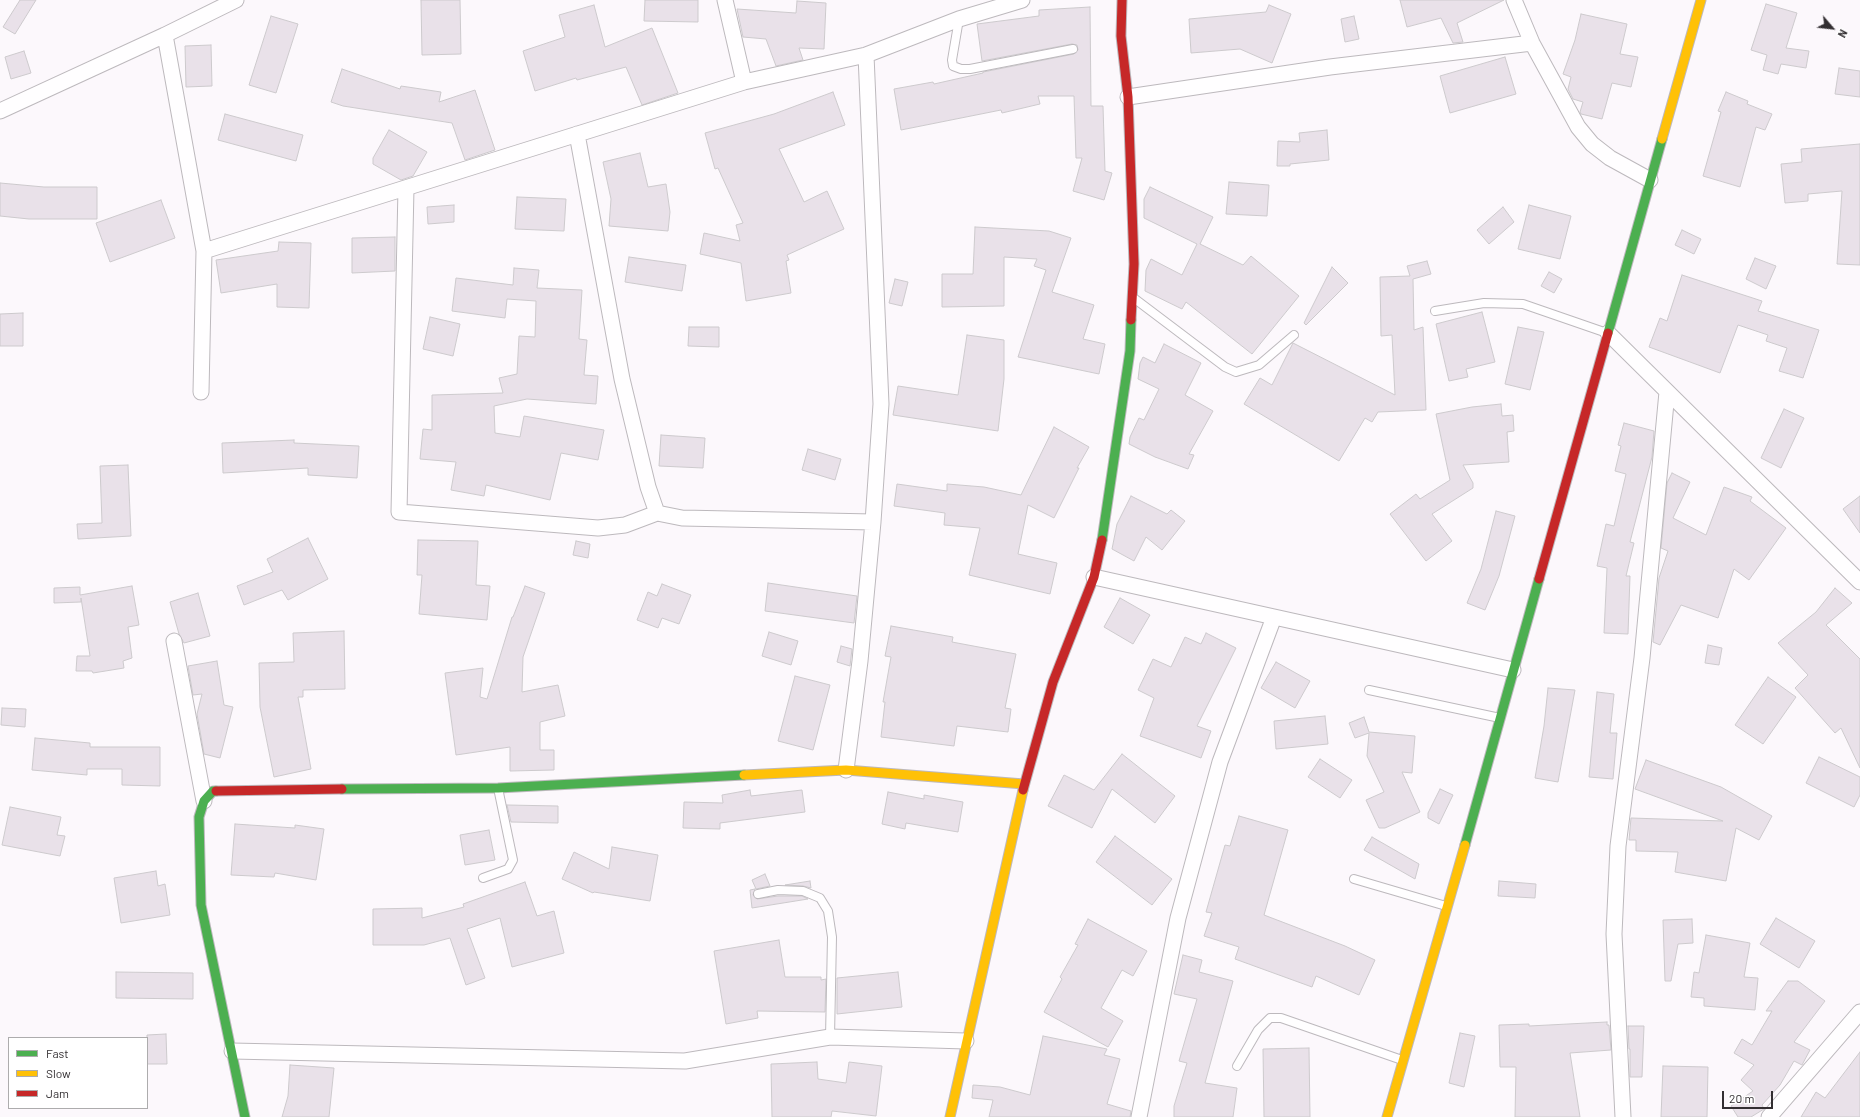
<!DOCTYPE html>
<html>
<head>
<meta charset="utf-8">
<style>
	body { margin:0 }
	#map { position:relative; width:1860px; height:1117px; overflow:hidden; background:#fcf8fc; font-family:Barlow,sans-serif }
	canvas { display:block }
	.legend { position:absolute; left:8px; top:1037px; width:140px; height:72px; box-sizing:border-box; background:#fff; border:1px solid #adacad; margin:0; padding:5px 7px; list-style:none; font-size:12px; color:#332f32 }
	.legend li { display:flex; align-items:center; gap:8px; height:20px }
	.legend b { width:20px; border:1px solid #adacad }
	.north { position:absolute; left:1812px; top:8px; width:40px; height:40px; -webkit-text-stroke:3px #fff; paint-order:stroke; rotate:118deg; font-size:11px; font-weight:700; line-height:16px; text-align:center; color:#332f32 }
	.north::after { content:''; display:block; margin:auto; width:14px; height:18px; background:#332f32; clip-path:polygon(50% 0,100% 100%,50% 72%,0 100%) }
	.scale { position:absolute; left:1722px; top:1091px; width:51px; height:18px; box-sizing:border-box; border:2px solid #332f32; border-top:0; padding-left:5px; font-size:12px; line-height:14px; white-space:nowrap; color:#332f32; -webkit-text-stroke:3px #fff; paint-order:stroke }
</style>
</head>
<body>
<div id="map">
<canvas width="1860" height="1117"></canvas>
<ul class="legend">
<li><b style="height:5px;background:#4caf50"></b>Fast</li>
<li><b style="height:5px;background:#ffc107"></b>Slow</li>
<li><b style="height:5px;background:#c62828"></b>Jam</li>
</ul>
<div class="north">N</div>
<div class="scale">20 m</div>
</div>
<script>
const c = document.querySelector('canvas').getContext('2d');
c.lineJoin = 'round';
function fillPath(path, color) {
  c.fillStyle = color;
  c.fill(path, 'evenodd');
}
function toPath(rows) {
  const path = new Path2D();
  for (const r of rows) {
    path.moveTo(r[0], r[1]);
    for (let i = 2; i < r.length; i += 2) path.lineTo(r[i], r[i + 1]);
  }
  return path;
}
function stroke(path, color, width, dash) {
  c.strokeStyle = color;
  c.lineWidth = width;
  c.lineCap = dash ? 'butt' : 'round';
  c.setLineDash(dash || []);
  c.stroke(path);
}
const building = toPath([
	[20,0,36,0,15,34,3,27,20,0],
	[421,0,460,0,461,54,422,55,421,0],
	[645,0,698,0,698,22,644,21,645,0],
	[1400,0,1504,0,1457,23,1463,42,1453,43,1441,18,1407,27,1400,0],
	[797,1,826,3,824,49,799,48,803,60,776,66,766,39,743,37,737,9,796,13,797,1],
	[1766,4,1797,13,1786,48,1809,51,1806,68,1781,64,1778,74,1763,70,1767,55,1751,50,1766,4],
	[594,5,605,47,652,28,678,93,642,105,626,67,577,80,576,78,535,91,523,51,565,37,559,15,594,5],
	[1269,5,1291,14,1272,63,1240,49,1191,53,1189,19,1266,12,1269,5],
	[1090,7,1091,106,1103,106,1105,171,1112,173,1104,200,1073,191,1082,158,1076,158,1074,96,1038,96,1040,104,1002,113,1001,110,901,130,894,89,933,82,934,84,983,73,983,72,1074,54,1078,50,1077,45,1072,44,982,61,977,24,1039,16,1039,10,1090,7],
	[1581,14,1627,24,1620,54,1638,57,1631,87,1612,83,1602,119,1581,114,1580,112,1583,102,1573,99,1568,89,1571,77,1563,74,1575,40,1581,14],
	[271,16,298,24,276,93,249,85,271,16],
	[1354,16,1359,39,1345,42,1341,19,1354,16],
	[211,45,212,86,186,87,185,46,211,45],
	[24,51,31,73,11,79,5,57,24,51],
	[1505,57,1516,94,1450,113,1440,76,1505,57],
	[1839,68,1860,71,1860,97,1835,94,1839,68],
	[342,69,400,89,401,86,441,92,439,102,475,90,495,150,465,160,452,123,343,106,331,102,342,69],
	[833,92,845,125,779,149,804,202,827,191,844,229,787,255,789,260,786,261,791,293,746,301,741,263,700,254,704,233,740,241,736,225,743,223,718,168,715,169,705,133,774,114,833,92],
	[1726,92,1748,101,1747,104,1772,114,1765,130,1756,127,1740,187,1703,176,1721,112,1718,111,1726,92],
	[225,114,303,135,296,161,218,140,225,114],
	[389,130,427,152,413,176,401,180,373,164,373,158,389,130],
	[1327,130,1329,160,1290,164,1290,166,1277,166,1278,141,1300,142,1299,133,1327,130],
	[1860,144,1860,265,1837,264,1842,191,1808,194,1808,201,1785,203,1781,164,1802,162,1801,149,1860,144],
	[640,153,648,187,666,184,670,212,668,231,609,226,611,199,603,162,640,153],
	[1229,182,1269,185,1267,216,1226,214,1229,182],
	[0,183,44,187,97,187,97,219,29,219,0,216,0,183],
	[1150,187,1213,217,1200,244,1243,265,1251,256,1299,296,1252,354,1186,302,1182,309,1145,291,1146,270,1151,259,1182,275,1197,244,1144,218,1144,199,1150,187],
	[517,197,566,199,564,231,515,229,517,197],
	[161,200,175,238,110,262,96,223,161,200],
	[454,205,454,222,428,224,427,207,454,205],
	[1529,205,1571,216,1560,259,1518,249,1529,205],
	[1503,207,1514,222,1489,244,1477,230,1503,207],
	[975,227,1049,231,1071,238,1052,292,1094,305,1083,339,1105,344,1099,374,1018,357,1046,270,1034,266,1037,259,1004,257,1004,306,942,307,942,274,973,274,975,227],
	[1682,230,1701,239,1694,254,1675,245,1682,230],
	[395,237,395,271,352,273,352,238,395,237],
	[279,242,311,243,309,308,277,307,277,284,221,293,216,260,278,251,279,242],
	[629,257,686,265,682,291,625,282,629,257],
	[1755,258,1776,266,1766,289,1746,279,1755,258],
	[1427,261,1431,274,1413,279,1414,330,1423,327,1426,410,1378,412,1372,422,1365,418,1339,461,1244,404,1260,378,1272,385,1293,343,1395,395,1392,335,1381,336,1380,277,1410,276,1407,266,1427,261],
	[1332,267,1348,283,1306,325,1304,323,1332,267],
	[514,268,539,270,537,288,582,290,579,339,587,340,584,375,598,376,596,404,527,399,494,406,495,433,520,437,524,416,604,430,598,460,561,453,550,500,486,485,484,496,451,490,456,462,420,459,423,429,432,430,432,395,503,393,499,378,517,374,519,336,535,337,536,301,507,299,505,318,452,311,456,278,513,285,514,268],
	[1549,272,1562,279,1554,293,1541,286,1549,272],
	[1682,275,1762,301,1758,311,1819,330,1803,378,1779,371,1787,348,1766,341,1768,335,1738,325,1720,373,1649,347,1660,318,1667,321,1682,275],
	[895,279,908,282,902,306,889,303,895,279],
	[1482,312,1495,362,1466,369,1468,377,1449,381,1436,324,1482,312],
	[23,313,23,346,0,346,0,314,23,313],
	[430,317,460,324,453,356,423,349,430,317],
	[689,327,719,327,719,347,688,346,689,327],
	[1518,327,1544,332,1530,390,1505,384,1518,327],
	[967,335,1004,340,1004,379,998,431,893,415,898,386,958,395,967,335],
	[1164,344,1201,363,1185,395,1213,411,1189,454,1194,455,1188,469,1155,457,1129,444,1130,437,1139,418,1144,420,1159,389,1138,379,1140,363,1143,357,1155,363,1164,344],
	[1501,404,1502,416,1513,415,1514,431,1507,432,1509,462,1463,465,1473,483,1473,488,1432,514,1452,541,1426,561,1390,514,1416,494,1420,499,1450,480,1436,414,1472,407,1501,404],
	[1784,409,1804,418,1781,468,1761,458,1784,409],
	[1624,423,1654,431,1652,457,1630,542,1634,543,1626,576,1630,576,1628,634,1604,633,1607,568,1597,566,1606,524,1614,526,1626,474,1615,471,1621,446,1618,445,1624,423],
	[1054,427,1089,447,1077,468,1079,468,1054,518,1028,505,1018,554,1057,563,1050,594,969,575,980,528,944,525,945,513,894,506,897,484,947,491,947,484,984,487,1021,495,1054,427],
	[661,435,705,438,703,468,659,466,661,435],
	[294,440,294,443,359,446,357,478,308,475,308,468,223,473,222,443,294,440],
	[808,449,841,459,835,480,802,470,808,449],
	[128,465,131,536,78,539,77,524,102,523,100,466,128,465],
	[1672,473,1690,482,1673,518,1706,535,1724,487,1752,497,1750,501,1786,528,1749,580,1734,569,1718,618,1681,605,1660,645,1653,642,1659,578,1668,551,1661,548,1667,483,1672,473],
	[1131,496,1167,514,1171,510,1185,521,1162,550,1146,537,1134,561,1112,549,1117,524,1131,496],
	[1860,496,1860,533,1843,509,1860,496],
	[1496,511,1515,516,1499,576,1485,610,1467,603,1481,569,1496,511],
	[308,538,328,579,288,600,282,590,244,605,237,586,273,572,267,559,308,538],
	[418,540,478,541,476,585,490,586,487,620,419,614,422,575,417,575,418,540],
	[576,541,590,544,588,558,573,555,576,541],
	[768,583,857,596,854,623,765,611,768,583],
	[662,584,691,595,679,624,662,618,658,628,637,620,648,592,657,596,662,584],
	[132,586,139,625,128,627,132,658,123,661,124,668,93,673,92,671,76,671,77,656,90,656,81,598,81,602,54,603,54,588,80,587,80,595,132,586],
	[525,586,545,593,523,657,522,692,558,685,565,716,540,722,540,750,554,750,554,770,510,771,510,747,456,755,445,673,483,668,480,697,487,699,512,617,513,617,525,586],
	[1835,588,1852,603,1826,625,1860,659,1860,768,1841,728,1835,733,1795,688,1808,675,1778,643,1816,612,1835,588],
	[198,593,210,636,184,643,179,634,170,602,198,593],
	[1120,598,1150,615,1133,644,1104,627,1120,598],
	[891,626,953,637,952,642,1016,654,1005,708,1011,709,1008,732,957,726,954,746,881,737,885,702,883,702,891,657,885,656,891,626],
	[344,631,345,689,303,690,303,697,298,697,311,769,274,777,260,707,259,663,294,662,293,633,344,631],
	[769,632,798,641,791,665,762,656,769,632],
	[1206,633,1236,648,1197,726,1211,731,1201,758,1140,736,1154,698,1138,690,1153,659,1171,667,1185,637,1201,644,1206,633],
	[1708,645,1722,648,1719,665,1705,663,1708,645],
	[841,646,852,649,850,666,837,662,841,646],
	[217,661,224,705,233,707,220,758,204,754,197,714,202,694,193,695,188,666,217,661],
	[1276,662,1310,681,1295,708,1261,688,1276,662],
	[795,676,830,685,813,750,778,741,795,676],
	[1768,677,1796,697,1763,744,1735,725,1768,677],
	[1548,688,1575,690,1558,782,1535,778,1544,726,1548,688],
	[1597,692,1614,694,1610,733,1617,733,1613,779,1589,777,1597,692],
	[2,708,26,709,25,727,1,725,2,708],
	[1325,716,1328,744,1276,749,1274,721,1325,716],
	[1364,717,1369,732,1415,736,1412,773,1402,772,1420,812,1385,828,1379,828,1366,800,1384,792,1367,756,1369,733,1355,738,1349,723,1364,717],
	[35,738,90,743,90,747,160,747,160,786,122,785,122,769,87,769,87,775,32,770,35,738],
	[1122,754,1175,796,1155,823,1112,789,1092,828,1048,806,1064,775,1094,790,1122,754],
	[1819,757,1860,777,1860,795,1854,807,1806,783,1819,757],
	[1320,759,1352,780,1340,798,1308,777,1320,759],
	[1646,760,1721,787,1772,816,1759,840,1736,828,1726,881,1675,872,1678,852,1636,851,1636,840,1629,840,1631,818,1723,821,1635,789,1646,760],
	[1440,789,1453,795,1439,824,1428,818,1428,813,1440,789],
	[750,790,751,796,802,790,805,812,720,823,720,829,683,828,684,802,723,803,722,795,750,790],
	[888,792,924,799,924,795,963,802,958,832,906,823,905,829,882,824,888,792],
	[507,805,558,806,558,823,511,822,507,805],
	[10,807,61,817,57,835,65,836,60,856,2,845,10,807],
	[1239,816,1288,830,1264,915,1345,946,1375,960,1359,995,1316,976,1312,987,1235,959,1239,947,1204,936,1212,913,1206,912,1225,845,1230,846,1239,816],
	[235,824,295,828,295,825,324,829,316,880,275,873,274,877,231,875,235,824],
	[489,830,495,860,465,865,460,835,489,830],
	[1115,836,1172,879,1152,905,1096,862,1115,836],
	[1372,837,1419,864,1415,879,1364,850,1372,837],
	[612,847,658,855,650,901,594,892,593,893,562,879,574,852,609,869,612,847],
	[156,871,158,886,165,884,170,915,121,923,114,878,156,871],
	[765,874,770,886,756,889,752,880,765,874],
	[810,881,811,888,803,886,785,885,810,881],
	[1499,881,1536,884,1535,898,1498,896,1499,881],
	[525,882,537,916,554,911,564,953,512,967,500,918,467,929,485,978,466,985,450,938,424,945,373,945,373,909,422,908,422,918,464,907,463,904,525,882],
	[755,889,753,895,757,899,778,896,802,896,808,899,752,908,750,890,755,889],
	[1776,918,1815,941,1799,968,1760,944,1776,918],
	[1088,919,1147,951,1133,976,1122,970,1101,1008,1123,1021,1108,1047,1044,1012,1062,979,1060,977,1078,945,1075,944,1088,919],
	[1692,919,1693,943,1678,944,1671,981,1665,981,1663,920,1692,919],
	[1706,935,1750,943,1744,977,1758,978,1755,1010,1704,1006,1704,998,1691,997,1694,972,1699,973,1706,935],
	[779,940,785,977,821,977,821,980,826,979,825,1012,757,1011,758,1018,726,1024,714,951,779,940],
	[1183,955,1202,960,1199,972,1233,981,1205,1083,1237,1088,1233,1117,1174,1117,1174,1106,1187,1063,1179,1061,1197,999,1174,994,1183,955],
	[116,972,193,973,193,999,116,998,116,972],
	[898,972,902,1007,837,1014,837,978,898,972],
	[1788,981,1798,981,1825,1001,1794,1042,1810,1050,1802,1065,1794,1061,1780,1085,1762,1105,1764,1109,1751,1117,1738,1117,1731,1106,1753,1091,1741,1080,1754,1065,1734,1053,1742,1039,1752,1045,1772,1011,1766,1011,1788,981],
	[1607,1022,1607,1025,1609,1025,1611,1050,1570,1053,1580,1117,1515,1117,1516,1067,1500,1067,1499,1025,1529,1024,1529,1026,1607,1022],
	[1628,1026,1644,1026,1642,1077,1630,1077,1630,1049,1629,1049,1628,1026],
	[1460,1033,1475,1036,1464,1087,1449,1083,1460,1033],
	[166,1034,167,1064,147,1064,147,1035,166,1034],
	[1043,1036,1107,1049,1104,1055,1120,1059,1107,1104,1131,1111,1130,1117,989,1117,993,1100,972,1098,973,1085,1000,1087,1030,1095,1043,1036],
	[1309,1048,1310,1117,1264,1117,1263,1049,1309,1048],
	[1860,1052,1860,1117,1801,1117,1816,1092,1825,1098,1860,1052],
	[817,1062,818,1079,846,1083,849,1062,882,1066,876,1116,832,1111,831,1117,772,1117,771,1064,817,1062],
	[290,1065,334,1068,329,1117,282,1117,288,1096,290,1065],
	[1663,1066,1708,1067,1707,1117,1661,1117,1663,1066]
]);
fillPath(building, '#e9e1e9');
stroke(building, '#cdcacd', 1);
const lane = toPath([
	[959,19,952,60,953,66,961,69,970,69,1073,49],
	[1135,299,1225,367,1236,372,1259,365,1294,335],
	[1435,311,1484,303,1523,304,1607,333],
	[1369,690,1500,718],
	[483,878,508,869,513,860,498,788],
	[1354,879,1446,906],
	[758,894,778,890,803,891,820,898,828,911,832,937,830,1037],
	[1237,1066,1258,1030,1270,1018,1281,1018,1402,1060]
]);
const street = toPath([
	[725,0,744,82],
	[1514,0,1532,43,1578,127,1592,144,1610,158,1650,180],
	[165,35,204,251],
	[1128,97,1330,67,1532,43],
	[0,111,165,35,236,0],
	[577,134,622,379,648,487,657,513,682,518,873,522],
	[406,188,399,512,598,528,625,525,657,513],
	[1608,333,1860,582],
	[201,392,204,251,744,82,866,55,959,19,1022,0],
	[1094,577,1513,670],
	[174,641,204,801],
	[846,770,860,661,873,522,881,404,866,55],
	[232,1051,685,1061,830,1037,966,1041],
	[1139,1117,1178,918,1220,762,1274,617],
	[1623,1117,1614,934,1618,846,1642,658,1667,392],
	[1769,1117,1860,1012]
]);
const fast = toPath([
	[1608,333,1662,139],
	[1102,540,1130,351,1131,320],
	[342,789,498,788,744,775],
	[216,791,213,791,204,801,199,817,201,905,245,1117],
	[1465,845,1539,579]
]);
const slow = toPath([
	[1662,139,1701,0],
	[744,775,846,770,1024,784],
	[950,1117,1023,790],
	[1387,1117,1465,845]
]);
const jam = toPath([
	[1122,0,1121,36,1128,97,1134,264,1131,320],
	[1539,579,1608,333],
	[1023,790,1053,682,1094,577,1102,540],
	[216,791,342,789]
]);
stroke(lane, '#bdb9bd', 10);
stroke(street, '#bdb9bd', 17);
stroke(fast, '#bdb9bd', 11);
stroke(slow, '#bdb9bd', 11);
stroke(jam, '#bdb9bd', 11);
stroke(lane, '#fffeff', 8);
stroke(street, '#fffeff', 15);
stroke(fast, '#4caf50', 9);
stroke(slow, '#ffc107', 9);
stroke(jam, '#c62828', 9);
</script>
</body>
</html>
